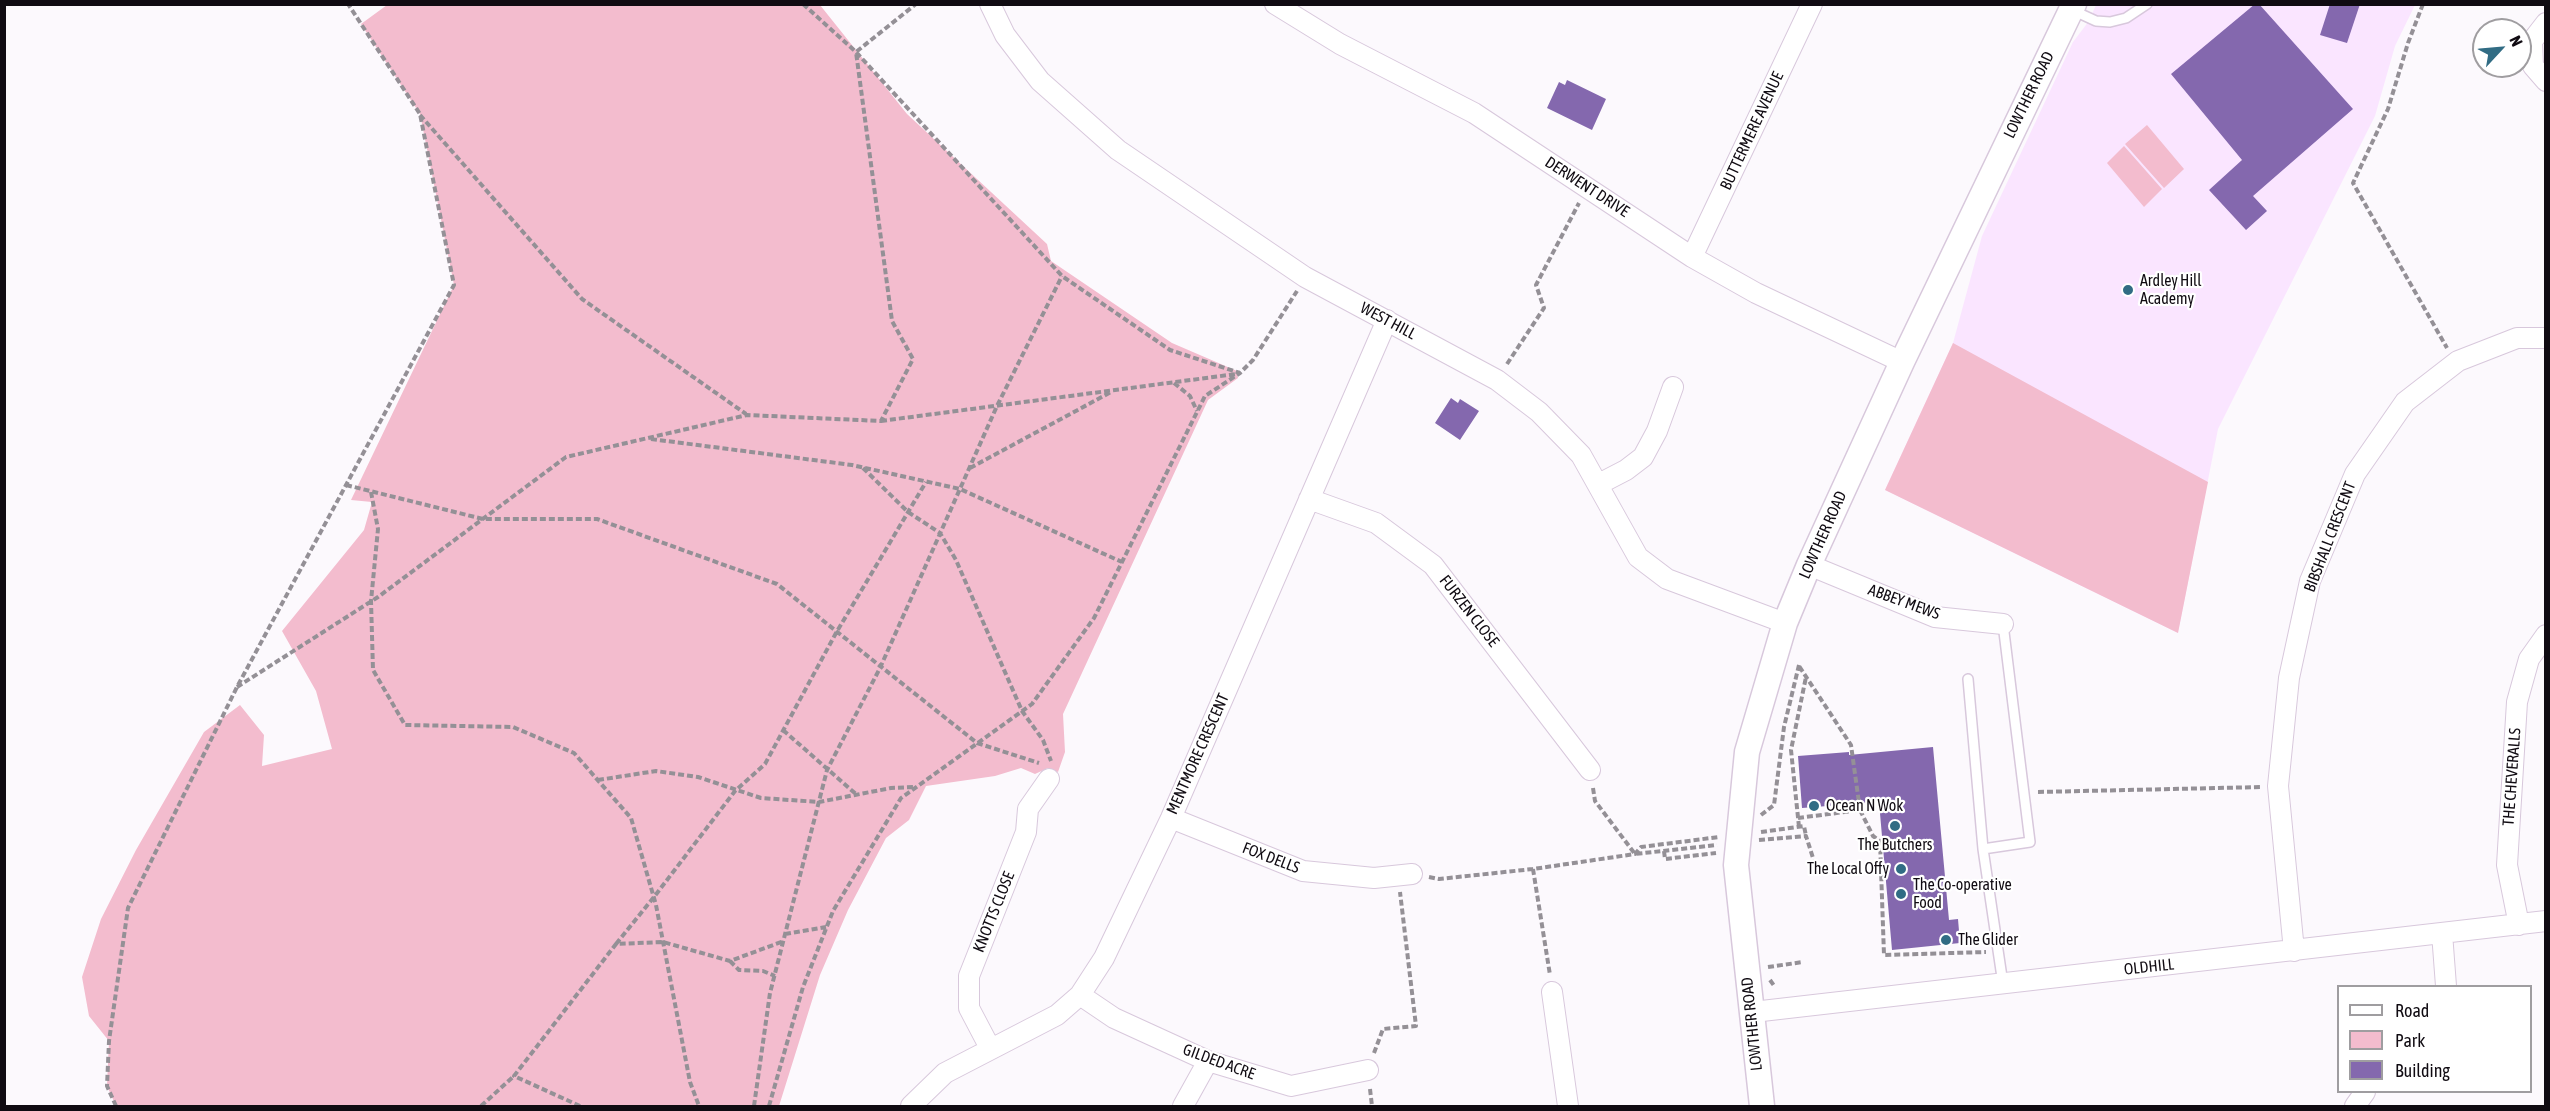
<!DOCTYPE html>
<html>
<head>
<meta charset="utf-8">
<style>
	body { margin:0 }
	#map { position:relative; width:2550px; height:1111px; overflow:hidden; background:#fcf9fd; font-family:"Asap Condensed",sans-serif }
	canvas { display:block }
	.frame { position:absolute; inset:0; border:6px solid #100b12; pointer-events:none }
	.legend { position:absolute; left:2337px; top:985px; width:195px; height:108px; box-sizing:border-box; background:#fff; border:2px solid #9f9da0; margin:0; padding:8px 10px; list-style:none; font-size:18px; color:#100b12 }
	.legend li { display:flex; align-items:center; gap:12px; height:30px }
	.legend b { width:30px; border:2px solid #9f9da0 }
	.north { position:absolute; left:2472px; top:18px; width:60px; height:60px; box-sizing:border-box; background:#fff; border:2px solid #9f9da0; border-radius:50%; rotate:64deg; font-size:16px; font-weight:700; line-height:24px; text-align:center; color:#100b12 }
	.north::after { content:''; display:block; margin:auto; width:21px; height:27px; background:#316c84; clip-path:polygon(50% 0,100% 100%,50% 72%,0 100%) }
</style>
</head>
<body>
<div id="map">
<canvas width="2550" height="1111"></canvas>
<div class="frame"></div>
<ul class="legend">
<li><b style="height:8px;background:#fff"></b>Road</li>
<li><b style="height:16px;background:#f3bcce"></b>Park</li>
<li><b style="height:16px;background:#8468ae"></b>Building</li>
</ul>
<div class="north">N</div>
</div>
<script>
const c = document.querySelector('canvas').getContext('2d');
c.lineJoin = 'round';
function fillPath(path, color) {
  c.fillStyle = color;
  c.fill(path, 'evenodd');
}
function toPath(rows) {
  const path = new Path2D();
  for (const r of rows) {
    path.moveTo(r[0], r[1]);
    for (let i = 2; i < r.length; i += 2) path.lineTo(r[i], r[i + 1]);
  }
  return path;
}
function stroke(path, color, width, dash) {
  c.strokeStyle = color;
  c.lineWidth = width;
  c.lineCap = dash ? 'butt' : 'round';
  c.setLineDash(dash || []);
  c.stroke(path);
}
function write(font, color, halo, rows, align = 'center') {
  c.font = font + ' "Asap Condensed",sans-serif';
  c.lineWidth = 4.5;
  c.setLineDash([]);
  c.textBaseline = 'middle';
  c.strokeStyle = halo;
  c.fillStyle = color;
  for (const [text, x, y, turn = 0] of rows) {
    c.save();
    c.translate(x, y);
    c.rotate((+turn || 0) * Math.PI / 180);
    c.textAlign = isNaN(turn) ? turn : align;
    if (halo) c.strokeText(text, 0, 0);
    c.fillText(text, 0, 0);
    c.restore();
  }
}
fillPath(toPath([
	[2096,5,2415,5,2395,46,2375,116,2218,429,2178,633,1885,490,1953,343,1982,236,2073,42,2089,21]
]), '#fae5ff');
fillPath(toPath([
	[387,5,820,5,907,114,1047,244,1051,261,1172,343,1237,371,1238,378,1208,400,1063,714,1065,752,1058,772,1048,768,1035,774,1021,768,995,776,926,786,909,820,886,838,848,910,820,975,779,1106,116,1106,107,1086,109,1041,89,1016,82,977,101,919,136,850,204,732,240,705,264,735,262,766,332,749,316,691,282,631,364,530,372,502,351,500,454,285,420,114,361,24],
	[2147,125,2184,169,2164,188,2125,144],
	[2124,146,2162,189,2144,207,2107,163],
	[1953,343,2208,482,2178,633,1885,490]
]), '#f3bcce');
fillPath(toPath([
	[2255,4,2259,4,2353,109,2253,196,2267,211,2246,230,2209,190,2242,160,2171,74],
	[2330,4,2360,4,2347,43,2320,35],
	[1567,80,1606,99,1592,130,1547,108,1559,82,1565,85],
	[1451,398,1458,403,1460,399,1479,411,1460,440,1435,423],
	[1933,747,1949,920,1958,919,1960,943,1892,950,1879,802,1802,808,1798,756,1849,752,1849,755]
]), '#8468ae');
const service = toPath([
	[2072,10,2096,21,2110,22,2126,18,2147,4],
	[1968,679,1983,849],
	[2003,984,1983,849,2030,842,2003,624]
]);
const minor = toPath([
	[990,4,1005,35,1040,81,1118,150,1305,277,1497,380,1539,412,1581,455,1638,557,1667,579,1785,623],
	[1275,4,1340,44,1474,113,1692,257,1756,293,1902,362],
	[2546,23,2532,41,2533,66,2546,81],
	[1692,257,1812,4],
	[1599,484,1626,470,1643,457,1657,431,1673,387],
	[1309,499,1376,523,1433,565,1590,770],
	[1809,565,1935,617,2003,624],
	[1171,818,1303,871,1374,878,1412,874],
	[2519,925,2507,865,2517,702,2529,659,2546,635],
	[2442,933,2446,986],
	[2294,951,2278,786,2289,678,2310,581,2355,474,2405,402,2458,361,2517,338,2546,338],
	[1552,992,1568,1106],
	[1080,995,1114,1018,1208,1061,1291,1086,1368,1070],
	[1753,1012,2546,921],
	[990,1048,969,1008,969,976,1026,832,1028,809,1049,779],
	[911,1106,945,1073,1057,1015,1080,995,1104,958,1171,818,1387,320],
	[1183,1106,1208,1061],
	[2355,1106,2365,1092]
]);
const tertiary = toPath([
	[1762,1106,1736,865,1747,752,1785,623,1809,565,1902,362,2074,4]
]);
stroke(service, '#d8c8dc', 12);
stroke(minor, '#d8c8dc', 22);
stroke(tertiary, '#d8c8dc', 27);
stroke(toPath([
	[803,4,856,52,1062,276,1170,350,1240,373,1253,360,1297,291],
	[2423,4,2408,43,2388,109,2353,183,2447,348],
	[420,115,582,299,746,414],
	[1507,364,1544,308,1536,285,1579,203],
	[1174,383,1190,396,1197,411],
	[881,421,1236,374],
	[651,439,852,465,960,489,1122,562],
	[863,468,908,512,940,533,956,560,1022,711,1043,740,1051,761],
	[970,468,1111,392],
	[346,485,483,519,597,519,777,584,977,743,1039,763],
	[371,492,378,529,371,601,373,670,405,725,513,727,574,753,631,818,656,905,690,1082,699,1106],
	[237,687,378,597,566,457,747,415,881,421,913,359,892,321,856,52,916,4],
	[783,730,857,795],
	[598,780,656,771,698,777,761,798,819,802,891,788,915,787],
	[1593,788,1595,801,1635,854,1717,845],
	[2038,792,2262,787],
	[1860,810,1873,836,1880,841,1884,955,1986,952],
	[1761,815,1774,805,1784,727,1799,665],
	[1798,818,1860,810,1851,745,1799,666],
	[1799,827,1791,750,1806,677],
	[1761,832,1804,826,1806,836],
	[1759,840,1806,836,1814,861],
	[1664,851,1665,859,1716,853],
	[1533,869,1550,975],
	[1429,877,1439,879,1533,869,1635,854,1641,847,1719,837],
	[785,934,826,927],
	[616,944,654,897,735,791,765,764,836,633,926,482],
	[730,961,739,970,763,971,775,976],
	[1768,967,1803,962],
	[1770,980,1775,987],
	[1374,1053,1383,1029,1416,1026,1400,892],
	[1370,1089,1372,1106],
	[116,1106,107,1086,109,1041,128,908,237,687,454,285,420,114,348,4],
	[481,1106,514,1076],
	[580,1106,514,1076,616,944,663,942,730,961,784,941],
	[754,1106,770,993,827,770,880,668,997,406,1062,276],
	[769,1106,803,987,833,911,901,798,1032,704,1094,618,1205,396,1240,373]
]), '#949096', 4, [6, 3]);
stroke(service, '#fff', 9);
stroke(minor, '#fff', 20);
stroke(tertiary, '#fff', 24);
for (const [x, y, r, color] of [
	[2128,290,6,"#316c84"],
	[1814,806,6,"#316c84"],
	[1895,826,6,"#316c84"],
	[1901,869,6,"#316c84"],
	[1901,894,6,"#316c84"],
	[1946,940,6,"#316c84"]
]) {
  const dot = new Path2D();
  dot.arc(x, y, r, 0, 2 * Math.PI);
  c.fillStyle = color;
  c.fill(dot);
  stroke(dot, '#fff', 2);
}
write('16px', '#100b12', '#fff', [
	["LOWTHER ROAD",2029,95,-64],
	["BUTTERMERE AVENUE",1752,131,-65],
	["DERWENT DRIVE",1587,187,33],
	["WEST HILL",1388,321,28],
	["LOWTHER ROAD",1823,535,-66],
	["BIBSHALL CRESCENT",2330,537,-69],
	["ABBEY MEWS",1904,602,20],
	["FURZEN CLOSE",1469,611,52],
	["MENTMORE CRESCENT",1198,754,-66],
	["THE CHEVERALLS",2512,777,-86],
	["FOX DELLS",1271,858,21],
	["KNOTTS CLOSE",994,912,-68],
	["OLDHILL",2149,967,-6],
	["LOWTHER ROAD",1752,1024,-96],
	["GILDED ACRE",1219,1062,20]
]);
write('16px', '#100b12', '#fff', [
	["Ardley Hill",2140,281],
	["Academy",2140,299],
	["Ocean N Wok",1826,806],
	["The Butchers",1895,845,"center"],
	["The Local Offy",1889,869,"right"],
	["The Co-operative",1913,885],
	["Food",1913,903],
	["The Glider",1958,940]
], 'left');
</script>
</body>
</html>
